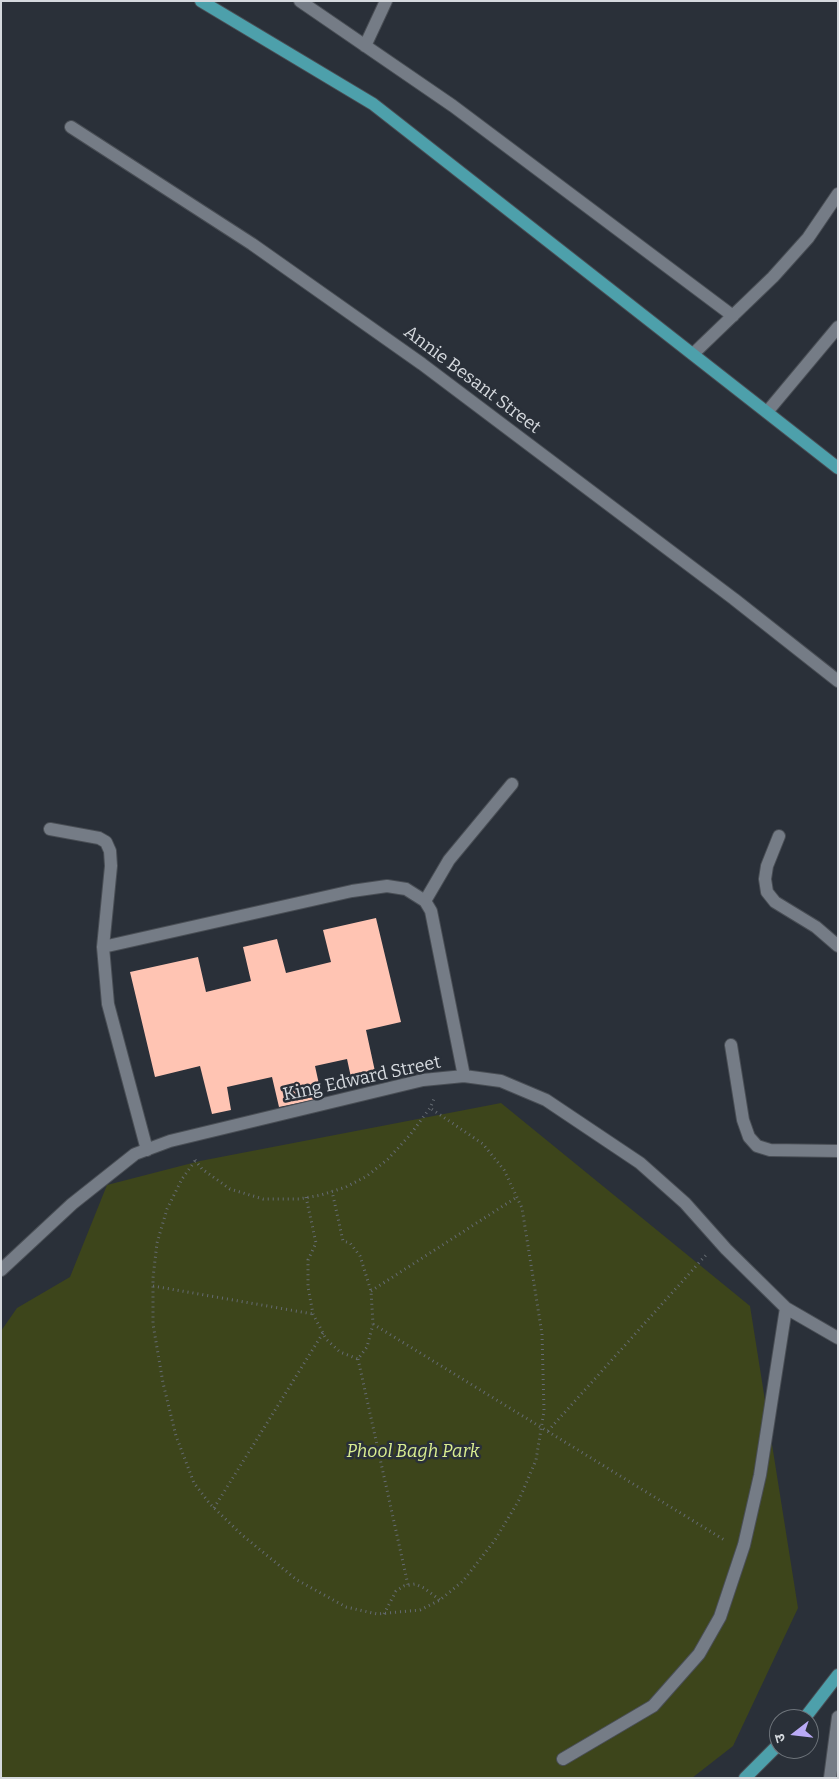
<!DOCTYPE html>
<html>
<head>
<meta charset="utf-8">
<style>
	body { margin:0 }
	#map { position:relative; width:839px; height:1779px; overflow:hidden; background:#2a3039; font-family:Bitter,"Noto Sans Devanagari",serif }
	canvas { display:block }
	.frame { position:absolute; inset:0; border:2px solid #d5d9de; pointer-events:none }
	.north { position:absolute; left:769px; top:1709px; width:50px; height:50px; box-sizing:border-box; background:#2a3039; border:1px solid #6e747b; border-radius:50%; rotate:254deg; font-size:14px; font-weight:700; line-height:20px; text-align:center; color:#d5d9de }
	.north::after { content:''; display:block; margin:auto; width:18px; height:22px; background:#baaaf6; clip-path:polygon(50% 0,100% 100%,50% 72%,0 100%) }
</style>
</head>
<body>
<div id="map">
<canvas width="839" height="1779"></canvas>
<div class="frame"></div>
<div class="north">उ</div>
</div>
<script>
const c = document.querySelector('canvas').getContext('2d');
c.lineJoin = 'round';
function fillPath(path, color) {
  c.fillStyle = color;
  c.fill(path, 'evenodd');
}
function toPath(rows) {
  const path = new Path2D();
  for (const r of rows) {
    path.moveTo(r[0], r[1]);
    for (let i = 2; i < r.length; i += 2) path.lineTo(r[i], r[i + 1]);
  }
  return path;
}
function stroke(path, color, width, dash) {
  c.strokeStyle = color;
  c.lineWidth = width;
  c.lineCap = dash ? 'butt' : 'round';
  c.setLineDash(dash || []);
  c.stroke(path);
}
function write(font, color, halo, rows, align = 'center') {
  c.font = font + ' Bitter,serif';
  c.lineWidth = 5;
  c.setLineDash([]);
  c.textBaseline = 'middle';
  c.strokeStyle = halo;
  c.fillStyle = color;
  for (const [text, x, y, turn = 0] of rows) {
    c.save();
    c.translate(x, y);
    c.rotate((+turn || 0) * Math.PI / 180);
    c.textAlign = isNaN(turn) ? turn : align;
    if (halo) c.strokeText(text, 0, 0);
    c.fillText(text, 0, 0);
    c.restore();
  }
}
fillPath(toPath([
	[501,1103,750,1306,798,1608,733,1746,692,1778,1,1778,1,1331,17,1308,70,1277,107,1185,200,1161]
]), '#3d451b');
fillPath(toPath([
	[376,918,401,1022,366,1030,376,1076,352,1082,347,1059,315,1066,322,1098,279,1107,272,1077,227,1087,231,1110,212,1114,200,1066,155,1077,130,972,198,957,206,992,251,981,243,947,277,939,286,973,331,962,323,930]
]), '#ffc4b3');
const minor = toPath([
	[300,1,453,106,733,316],
	[365,46,386,1],
	[71,127,252,244,422,364,734,599,838,681],
	[693,354,773,277,808,238,838,194],
	[767,412,838,327],
	[50,829,99,838,106,842,110,851,111,866,103,947,108,1004,147,1150],
	[779,836,767,866,765,879,767,892,775,902,816,927,838,946],
	[425,901,449,860,512,784],
	[103,947,352,891,387,886,406,889,425,901,431,911,464,1076],
	[731,1045,743,1120,749,1137,757,1146,770,1150,838,1151],
	[1,1270,72,1204,135,1154,170,1141,423,1080,464,1076,501,1081,546,1100,640,1163,685,1203,726,1249,786,1308,838,1338],
	[563,1759,653,1706,699,1654,720,1617,744,1545,760,1475,786,1308],
	[830,1778,838,1717]
]);
const major = toPath([
	[201,1,373,104,838,468],
	[804,1719,838,1675],
	[745,1778,779,1744]
]);
stroke(minor, '#494e55', 14);
stroke(major, '#494e55', 14);
stroke(toPath([
	[195,1160,202,1169,230,1189,263,1199,299,1199,321,1195,346,1187,367,1176,388,1159,410,1135,430,1108,434,1099],
	[195,1161,182,1179,167,1209,157,1243,153,1278,153,1324,163,1383,176,1436,194,1483,210,1504,242,1535,297,1580,346,1607,377,1614,420,1610,440,1600,463,1581,495,1540,519,1500,536,1460,544,1411,542,1334,522,1208,504,1170,483,1144,430,1108],
	[306,1197,316,1243,308,1260,308,1287,313,1314,326,1339,340,1352,358,1359,367,1347,373,1324,371,1291,360,1256,350,1243,343,1241,332,1191],
	[153,1286,313,1314],
	[371,1291,517,1197],
	[373,1324,726,1541],
	[358,1359,408,1585],
	[548,1431,706,1255],
	[214,1508,323,1333],
	[384,1614,396,1591,404,1586,415,1584,424,1588,440,1600]
]), '#656b72', 3, [1, 4]);
stroke(minor, '#757c86', 12);
stroke(major, '#4da0ab', 12);
write('18px', '#d5d9de', '#2a3039', [
	["Annie Besant Street",472,380,37],
	["King Edward Street",362,1079,-12]
]);
write('italic 18px', '#daee91', '#2a3039', [
	["Phool Bagh Park",413,1452]
]);
</script>
</body>
</html>
